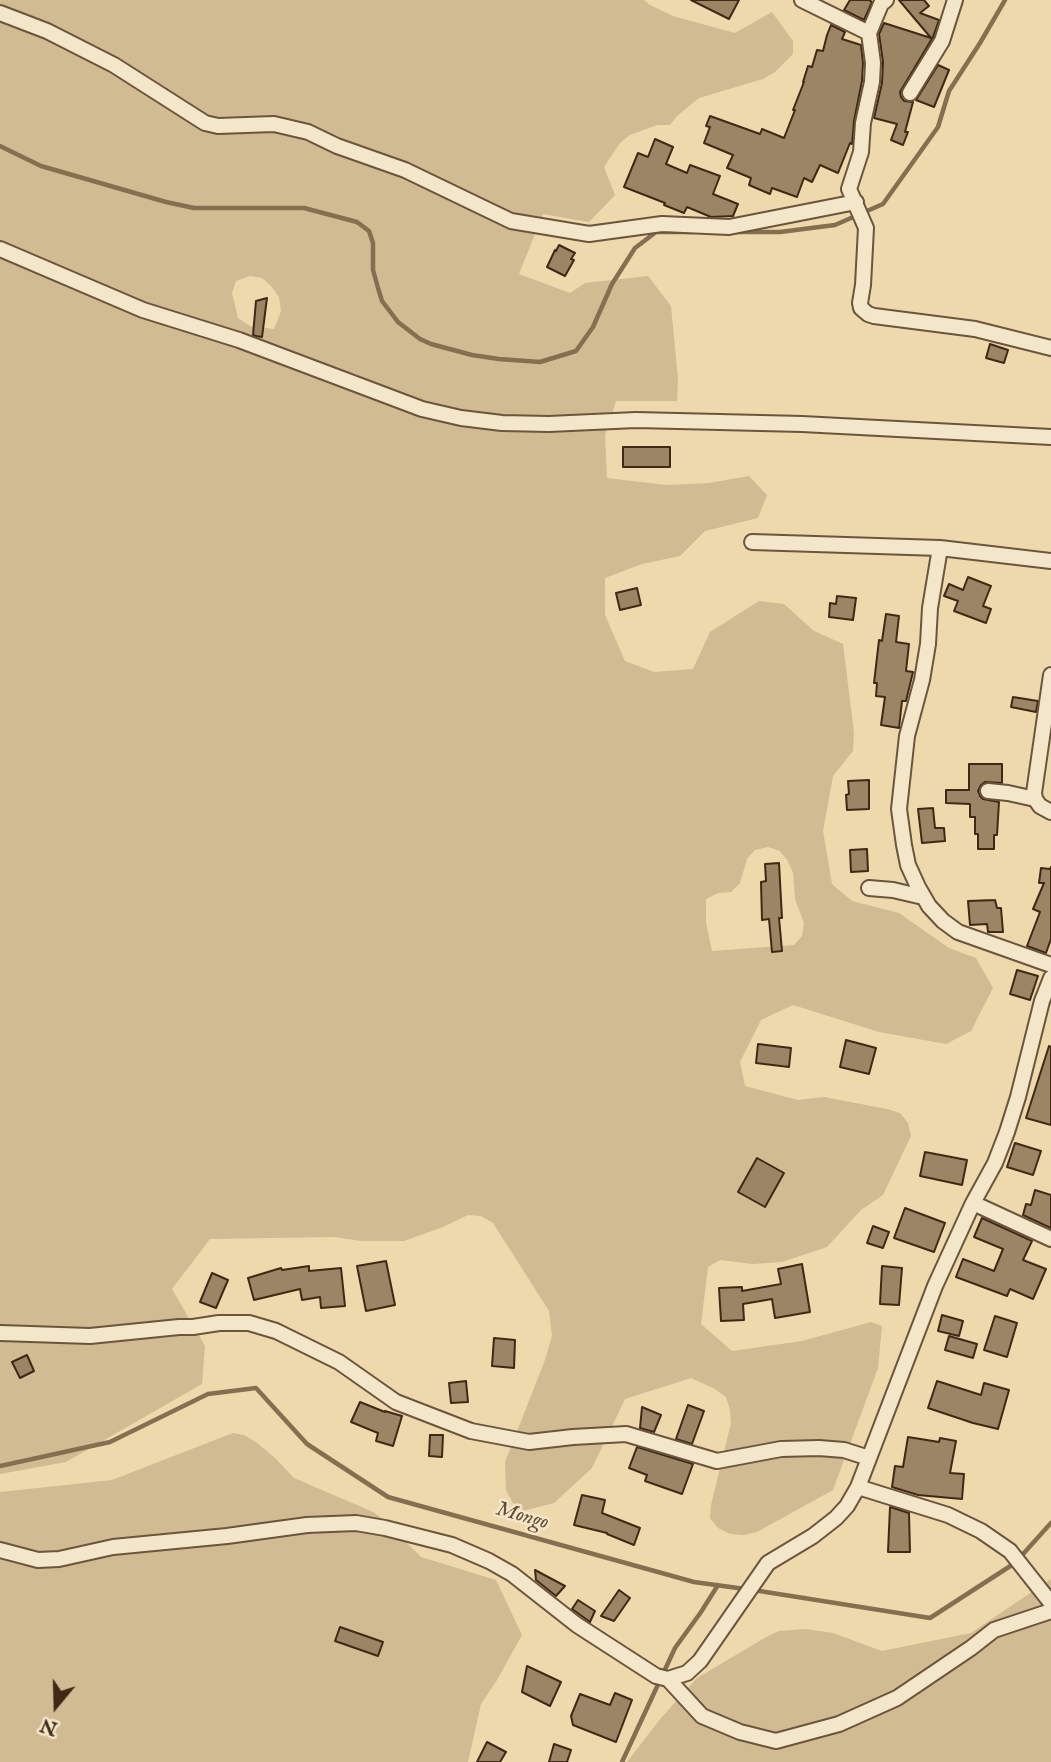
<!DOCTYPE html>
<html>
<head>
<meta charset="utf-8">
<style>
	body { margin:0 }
	#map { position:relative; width:1051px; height:1762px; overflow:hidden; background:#eed9ac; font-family:"IM FELL English",serif }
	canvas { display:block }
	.north { position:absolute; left:21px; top:1671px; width:70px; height:70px; -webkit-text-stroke:5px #f4e6c9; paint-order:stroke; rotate:199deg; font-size:19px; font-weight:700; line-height:28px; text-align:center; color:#3f2916 }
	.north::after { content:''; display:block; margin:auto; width:24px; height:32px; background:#3f2916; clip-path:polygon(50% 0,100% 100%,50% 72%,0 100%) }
</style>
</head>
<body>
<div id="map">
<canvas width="1051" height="1762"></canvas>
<div class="north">N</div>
</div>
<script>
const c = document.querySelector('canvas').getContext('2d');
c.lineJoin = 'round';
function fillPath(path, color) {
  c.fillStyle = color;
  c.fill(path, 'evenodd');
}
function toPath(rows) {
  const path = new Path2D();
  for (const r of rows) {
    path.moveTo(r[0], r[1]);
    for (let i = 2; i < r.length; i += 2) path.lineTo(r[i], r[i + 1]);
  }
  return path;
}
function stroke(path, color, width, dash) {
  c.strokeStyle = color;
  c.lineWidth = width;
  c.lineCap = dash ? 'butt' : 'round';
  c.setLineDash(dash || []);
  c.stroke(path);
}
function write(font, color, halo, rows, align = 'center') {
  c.font = font + ' "IM FELL English",serif';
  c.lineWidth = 5;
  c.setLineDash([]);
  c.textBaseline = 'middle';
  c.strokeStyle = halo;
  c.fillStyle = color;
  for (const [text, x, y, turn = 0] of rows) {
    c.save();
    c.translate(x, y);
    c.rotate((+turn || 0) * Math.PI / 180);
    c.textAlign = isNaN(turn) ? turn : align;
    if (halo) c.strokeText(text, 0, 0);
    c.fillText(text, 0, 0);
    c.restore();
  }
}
fillPath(toPath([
	[0,0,644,0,650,5,673,16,735,33,772,12,793,41,793,54,775,72,763,79,699,98,677,116,670,125,657,125,630,135,620,143,604,167,615,195,589,222,543,214,519,274,570,293,585,283,648,276,671,306,678,379,677,401,616,401,605,435,607,478,666,485,709,483,749,476,767,495,758,518,705,531,680,556,642,564,605,578,605,615,625,661,654,672,693,669,710,632,759,601,784,604,814,631,843,644,854,733,853,751,833,776,823,831,832,884,852,901,899,913,949,948,976,958,993,988,971,1031,946,1044,879,1032,793,1005,761,1020,740,1062,745,1086,798,1100,824,1097,887,1109,900,1113,908,1123,911,1136,883,1195,861,1210,827,1247,782,1262,753,1264,720,1260,708,1267,701,1324,732,1351,802,1341,871,1322,882,1326,878,1368,833,1490,757,1532,744,1535,730,1534,718,1528,710,1518,711,1505,731,1423,730,1410,726,1397,715,1389,691,1378,625,1399,592,1468,554,1503,523,1511,513,1503,506,1490,505,1462,545,1360,552,1336,549,1311,493,1223,481,1216,468,1215,443,1227,404,1241,361,1241,335,1237,210,1239,172,1289,205,1346,202,1384,66,1462,0,1474],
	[250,276,262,278,271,286,279,297,281,311,274,329,250,326,238,318,232,293,236,281],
	[768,847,780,851,788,861,793,873,795,899,804,923,802,936,794,945,712,951,706,923,706,899,718,893,731,892,740,883,747,859,755,850],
	[233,1433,244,1435,256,1442,276,1459,294,1478,373,1512,384,1520,421,1557,496,1580,522,1635,497,1680,481,1704,468,1762,0,1762,0,1492,112,1480],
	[1051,1579,1051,1762,627,1762,661,1718,697,1678,768,1636,779,1631,806,1629,833,1633,882,1651,971,1633]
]), '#d0bb92');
stroke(toPath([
	[0,146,41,166,166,202,194,208,304,208,357,222,369,231,373,243,373,270,378,288,382,301,398,322,420,339,431,344,472,355,499,359,540,362,576,351,593,327,612,284,635,248,656,232,694,232],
	[737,232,780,232,835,225,883,204,938,127,949,91,980,43,1005,0],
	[0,1466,110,1442,208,1394,256,1388,307,1444,388,1497,694,1582,745,1589],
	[753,1590,930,1618,1015,1563,1051,1523],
	[622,1762,675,1648,701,1612,718,1585]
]), '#846f51', 4.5);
const building = toPath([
	[691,0,739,0,729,19,691,0],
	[850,0,869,0,872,2,864,20,844,10,850,0],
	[899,0,924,0,929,6,920,13,939,20,933,37,900,92,901,97,904,101,913,102,905,132,908,132,903,145,891,140,897,124,874,118,882,83,883,62,879,34,884,23,931,38,899,0],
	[831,25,845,32,842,39,861,45,863,63,862,81,854,121,852,144,850,143,838,173,820,165,812,182,804,178,797,197,772,188,770,194,749,185,751,178,727,168,733,155,704,143,710,127,706,126,710,116,760,134,762,129,784,138,795,110,793,110,804,82,803,82,808,66,812,67,817,50,823,51,827,35,831,25],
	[938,65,949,70,934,107,916,100,938,65],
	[655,139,673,147,666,164,687,173,690,165,720,176,713,194,738,204,733,216,711,217,687,207,684,213,664,205,665,203,624,187,638,153,648,157,655,139],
	[559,245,575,253,571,259,574,260,565,276,547,267,555,250,556,251,559,245],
	[267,298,262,337,256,336,253,335,256,301,267,298],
	[990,344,1008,350,1004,363,986,358,990,344],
	[623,447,670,447,670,467,623,467,623,447],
	[968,577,991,586,983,606,991,609,986,623,954,611,958,601,944,596,949,584,963,590,968,577],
	[637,588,641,605,620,610,616,593,637,588],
	[837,596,856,598,853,620,829,617,830,603,836,604,837,596],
	[886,614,899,616,896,642,909,644,906,671,913,672,906,701,902,701,899,728,881,725,885,697,876,696,877,683,874,683,879,640,882,641,886,614],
	[1013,697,1038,701,1036,712,1011,707,1013,697],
	[969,764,1002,764,1002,783,985,782,981,785,978,791,980,796,983,799,999,802,997,835,994,835,994,849,978,849,978,834,975,834,975,817,970,817,970,804,946,803,946,790,969,790,969,764],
	[869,780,869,809,847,810,846,795,849,794,848,781,869,780],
	[933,808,935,828,944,828,945,841,922,843,918,809,933,808],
	[867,849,868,871,851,872,850,850,867,849],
	[779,863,782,918,779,918,782,951,772,952,769,919,762,920,761,882,766,881,765,864,779,863],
	[1051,867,1051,939,1046,953,1027,946,1040,912,1033,909,1044,883,1039,883,1041,868,1050,869,1051,867],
	[995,900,997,908,1001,908,1003,932,988,932,987,924,970,925,968,901,995,900],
	[1017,970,1038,976,1030,1000,1010,994,1017,970],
	[846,1040,876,1048,869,1074,840,1067,846,1040],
	[758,1044,791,1048,789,1067,756,1063,758,1044],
	[1049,1046,1051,1047,1051,1125,1026,1118,1049,1046],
	[1015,1143,1041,1151,1033,1175,1007,1167,1015,1143],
	[925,1152,967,1160,962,1185,920,1176,925,1152],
	[757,1158,784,1173,765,1207,738,1192,757,1158],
	[1035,1190,1051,1195,1051,1228,1023,1215,1026,1204,1031,1205,1035,1190],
	[905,1208,945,1223,934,1252,894,1238,905,1208],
	[982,1218,1032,1241,1023,1260,1046,1269,1033,1299,1010,1289,1007,1296,956,1277,963,1259,994,1271,1003,1249,974,1237,982,1218],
	[873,1226,889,1232,883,1248,867,1243,873,1226],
	[386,1261,395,1305,366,1311,357,1266,386,1261],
	[802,1264,810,1312,775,1318,772,1299,743,1304,744,1320,721,1321,719,1288,742,1287,742,1291,781,1284,778,1269,802,1264],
	[309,1266,309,1271,341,1268,345,1306,321,1308,320,1297,302,1300,300,1289,254,1300,248,1278,281,1268,282,1270,309,1266],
	[882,1266,902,1268,899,1305,880,1304,882,1266],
	[212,1273,228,1280,216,1308,200,1302,212,1273],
	[942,1315,963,1321,959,1336,938,1331,942,1315],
	[995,1316,1017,1323,1007,1357,984,1350,995,1316],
	[949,1336,977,1344,973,1358,945,1350,949,1336],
	[494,1338,515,1340,514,1368,492,1366,494,1338],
	[27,1355,34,1371,20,1378,12,1362,27,1355],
	[466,1381,468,1402,451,1403,449,1383,466,1381],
	[937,1381,981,1395,984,1383,1009,1390,998,1429,973,1423,928,1408,937,1381],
	[360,1402,385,1412,385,1411,402,1416,393,1446,376,1441,378,1433,351,1422,360,1402],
	[688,1405,704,1411,692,1444,676,1439,688,1405],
	[642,1407,661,1415,654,1432,640,1428,642,1407],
	[430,1435,443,1435,442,1457,429,1456,430,1435],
	[908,1437,939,1442,940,1438,956,1441,950,1473,964,1474,962,1499,918,1495,892,1487,895,1466,903,1467,908,1437],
	[637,1447,693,1464,682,1494,645,1481,647,1475,629,1468,637,1447],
	[582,1495,605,1500,602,1513,640,1528,634,1545,607,1534,607,1533,574,1525,582,1495],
	[890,1507,909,1513,910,1552,888,1552,890,1507],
	[535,1570,565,1586,556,1596,536,1580,535,1570],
	[619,1590,630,1598,614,1621,601,1616,619,1590],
	[578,1600,595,1611,590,1622,572,1609,578,1600],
	[340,1627,383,1642,378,1656,335,1641,340,1627],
	[527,1666,561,1682,550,1706,522,1692,527,1666],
	[615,1693,632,1700,616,1742,573,1725,571,1716,580,1694,610,1705,615,1693],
	[487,1742,506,1752,500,1762,477,1762,487,1742],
	[554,1744,571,1750,567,1762,549,1762,554,1744]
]);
fillPath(building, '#9a8564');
stroke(building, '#3f2916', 2);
const minor = toPath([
	[802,0,869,33],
	[886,0,881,4,869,33,873,63,872,82,863,123,861,152,849,189,866,228,863,285,860,303,861,308,868,314,874,316,975,329,1051,348],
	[0,13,47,31,114,65,205,123,218,126,274,124,308,132,337,146,405,170,511,221,589,234,662,224,729,227,856,202],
	[910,93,942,41,955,0],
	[0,249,143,310,239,340,422,409,461,418,502,423,549,424,636,420,802,424,1051,437],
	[752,542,940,548,1051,561],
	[940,548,930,608,928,644,922,680,907,736,899,809,904,845,908,865,918,887,929,906,943,921,958,932,1051,965],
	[1051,675,1034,793,1035,799,1040,806,1051,812],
	[988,791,1008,793,1035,799],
	[869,888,893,890,923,897],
	[973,1203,1051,1239],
	[0,1333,90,1336,179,1327,193,1327,219,1323,249,1323,276,1331,339,1362,396,1402,471,1431,529,1442,573,1437,626,1434,717,1461,781,1449,819,1448,844,1450,869,1458],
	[858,1487,948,1515,981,1531,1010,1551,1051,1603],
	[0,1550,38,1560,59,1559,113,1547,227,1536,307,1525,356,1523,385,1528,452,1545,489,1561,512,1574,577,1625,656,1676,668,1679,687,1673,700,1661,768,1563,813,1536,836,1518,847,1506,858,1487,935,1286,973,1203,995,1163,1007,1132,1018,1097,1042,1001,1051,978],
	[668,1679,702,1716,740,1732,776,1741,839,1724,897,1698,971,1648,994,1630,1051,1611]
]);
stroke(minor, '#6b553c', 18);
stroke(minor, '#f4e6c9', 14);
write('italic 21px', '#624c34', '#f4e6c9', [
	["Mongo",522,1517,16]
]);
</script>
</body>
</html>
